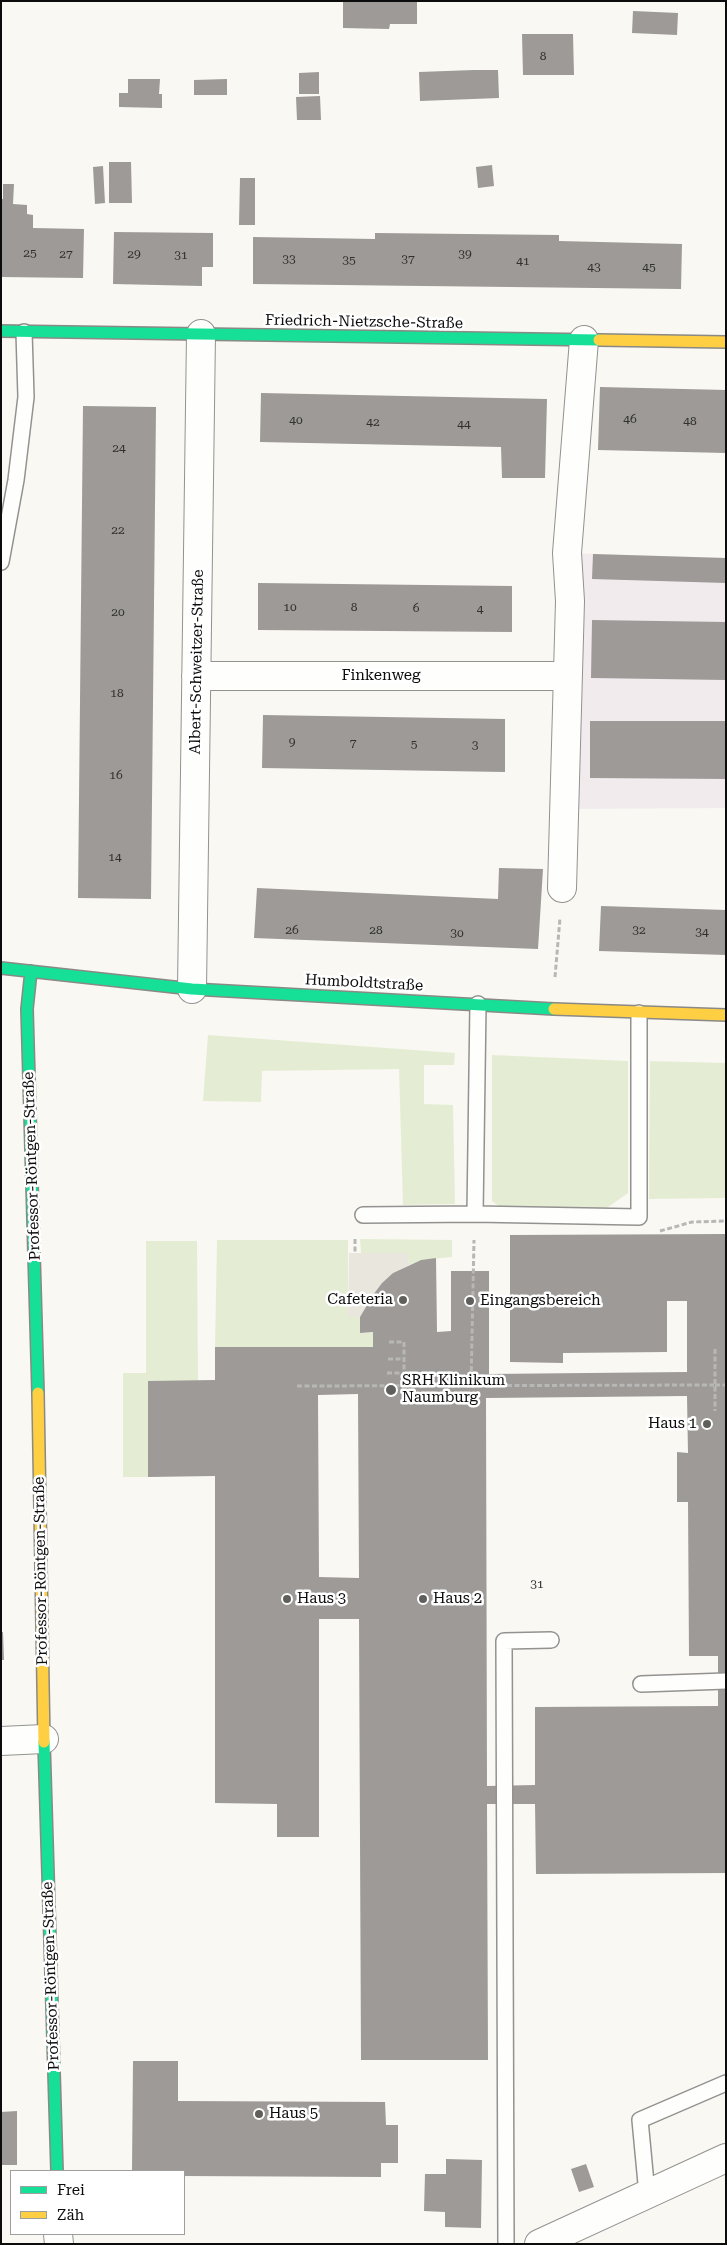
<!DOCTYPE html>
<html>
<head>
<meta charset="utf-8">
<style>
	body { margin:0 }
	#map { position:relative; width:727px; height:2245px; overflow:hidden; background:#faf8f2; font-family:"Roboto Serif",serif }
	canvas { display:block }
	.frame { position:absolute; inset:0; border:2px solid #0c0c0c; pointer-events:none }
	.legend { position:absolute; left:10px; top:2170px; width:175px; height:65px; box-sizing:border-box; background:#fff; border:1px solid #9e9e9e; margin:0; padding:6px 9px; list-style:none; font-size:15px; color:#0c0c0c }
	.legend li { display:flex; align-items:center; gap:10px; height:25px }
	.legend b { width:25px; border:1px solid #9e9e9e }
</style>
</head>
<body>
<div id="map">
<canvas width="727" height="2245"></canvas>
<div class="frame"></div>
<ul class="legend">
<li><b style="height:6px;background:#16e098"></b>Frei</li>
<li><b style="height:6px;background:#ffcf43"></b>Zäh</li>
</ul>
</div>
<script>
const c = document.querySelector('canvas').getContext('2d');
c.lineJoin = 'round';
function fillPath(path, color) {
  c.fillStyle = color;
  c.fill(path, 'evenodd');
}
function toPath(rows) {
  const path = new Path2D();
  for (const r of rows) {
    path.moveTo(r[0], r[1]);
    for (let i = 2; i < r.length; i += 2) path.lineTo(r[i], r[i + 1]);
  }
  return path;
}
function stroke(path, color, width, dash) {
  c.strokeStyle = color;
  c.lineWidth = width;
  c.lineCap = dash ? 'butt' : 'round';
  c.setLineDash(dash || []);
  c.stroke(path);
}
function write(font, color, halo, rows, align = 'center') {
  c.font = font + ' "Roboto Serif",serif';
  c.lineWidth = 5;
  c.setLineDash([]);
  c.textBaseline = 'middle';
  c.strokeStyle = halo;
  c.fillStyle = color;
  for (const [text, x, y, turn = 0] of rows) {
    c.save();
    c.translate(x, y);
    c.rotate((+turn || 0) * Math.PI / 180);
    c.textAlign = isNaN(turn) ? turn : align;
    if (halo) c.strokeText(text, 0, 0);
    c.fillText(text, 0, 0);
    c.restore();
  }
}
fillPath(toPath([
	[567,553,726,558,726,808,565,809]
]), '#f1ebee');
fillPath(toPath([
	[208,1035,455,1053,454,1065,424,1065,424,1104,453,1105,455,1204,403,1205,399,1069,262,1071,261,1102,203,1101],
	[492,1055,628,1061,628,1193,604,1210,500,1207,492,1201],
	[650,1061,726,1063,726,1198,649,1199],
	[360,1239,452,1240,452,1257,421,1260,409,1265,407,1253,361,1253],
	[217,1240,348,1240,348,1317,360,1317,360,1333,373,1332,373,1347,215,1347],
	[146,1241,197,1241,198,1381,148,1381,148,1477,123,1477,123,1373,146,1373]
]), '#e4edd4');
fillPath(toPath([
	[349,1253,408,1253,409,1265,393,1273,382,1283,360,1317,348,1317]
]), '#e9e6de');
fillPath(toPath([
	[343,1,417,1,417,24,390,24,389,29,343,28],
	[633,11,678,13,677,35,632,33],
	[522,34,573,34,574,75,523,75],
	[474,70,498,70,499,98,420,101,419,72],
	[319,72,319,94,299,94,299,73],
	[128,79,160,79,159,94,162,94,162,108,119,107,119,93,128,93],
	[227,79,227,95,194,95,194,80],
	[320,96,321,120,297,120,296,97],
	[109,162,131,162,132,203,109,203],
	[492,165,494,186,478,188,476,167],
	[103,166,105,203,95,204,93,167],
	[240,178,255,178,255,225,239,225],
	[3,184,14,184,13,204,27,205,27,214,33,215,33,228,84,229,83,278,1,277,1,199,3,199],
	[114,232,213,233,213,267,202,267,202,286,113,284],
	[375,233,559,235,559,241,682,244,681,289,253,284,253,237,375,239],
	[600,387,726,390,726,453,598,450],
	[261,393,547,399,545,478,502,478,501,447,260,442],
	[83,406,156,407,151,899,78,898],
	[593,554,726,558,726,583,592,579],
	[258,583,512,586,512,632,258,630],
	[592,620,726,622,726,680,591,678],
	[263,715,505,719,505,772,262,768],
	[590,721,726,721,726,779,590,778],
	[499,868,543,869,538,949,254,938,257,888,498,899],
	[601,906,726,910,726,955,599,951],
	[726,1234,726,1873,536,1874,535,1804,487,1804,488,2060,361,2060,359,1619,319,1619,319,1837,277,1837,277,1804,215,1803,215,1476,148,1477,148,1381,215,1380,215,1347,373,1347,373,1332,360,1333,360,1317,373,1295,382,1283,393,1273,421,1260,436,1258,437,1332,451,1331,451,1271,489,1271,489,1374,687,1372,687,1301,667,1301,667,1352,563,1353,563,1363,510,1362,510,1235],
	[358,1394,359,1578,319,1577,318,1395],
	[687,1396,688,1453,677,1452,677,1502,688,1502,689,1656,718,1656,718,1706,535,1707,535,1785,487,1786,486,1398],
	[1,1632,3,1632,4,1660,1,1660],
	[133,2061,178,2061,178,2101,385,2102,386,2125,398,2125,398,2163,381,2163,381,2177,184,2176,184,2171,132,2171],
	[17,2111,17,2165,1,2165,1,2112],
	[446,2159,482,2160,481,2228,445,2227,445,2212,424,2211,425,2174,446,2174],
	[586,2164,594,2187,579,2192,571,2169]
]), '#9d9a97');
const lane = toPath([
	[1,562,16,480,26,397,24,332],
	[478,1004,475,1214,639,1217,639,1013],
	[363,1215,475,1214],
	[641,1684,726,1681],
	[647,2194,640,2120,726,2083],
	[506,2244,504,1641,551,1640]
]);
const street = toPath([
	[196,676,566,676],
	[562,888,570,601,567,553,584,340],
	[192,989,201,334],
	[1,1741,44,1739],
	[58,2234,59,2244],
	[539,2244,726,2158]
]);
const fast = toPath([
	[1,331,599,340],
	[1,968,192,989,554,1009],
	[31,971,27,1009,38,1393],
	[44,1742,57,2171]
]);
const slow = toPath([
	[599,340,726,342],
	[554,1009,726,1015],
	[38,1393,44,1742]
]);
stroke(lane, '#939290', 18);
stroke(street, '#939290', 30);
stroke(fast, '#8a8986', 14);
stroke(slow, '#8a8986', 14);
stroke(toPath([
	[555,977,560,918],
	[660,1231,692,1222,726,1221],
	[355,1239,355,1253],
	[389,1342,404,1342,404,1386],
	[715,1349,715,1411],
	[388,1359,404,1359],
	[387,1373,404,1373],
	[715,1385,726,1385],
	[297,1386,714,1385],
	[471,1386,474,1240]
]), '#b7b7b6', 3, [5, 2.5]);
stroke(lane, '#fefefd', 15);
stroke(street, '#fefefd', 28);
stroke(fast, '#16e098', 11);
stroke(slow, '#ffcf43', 11);
for (const [x, y, r, color] of [
	[403,1300,5,"#5f5f5c"],
	[470,1301,5,"#5f5f5c"],
	[391,1390,6,"#5f5f5c"],
	[707,1424,5,"#5f5f5c"],
	[287,1599,5,"#5f5f5c"],
	[423,1599,5,"#5f5f5c"],
	[259,2114,5,"#5f5f5c"]
]) {
  const dot = new Path2D();
  dot.arc(x, y, r, 0, 2 * Math.PI);
  c.fillStyle = color;
  c.fill(dot);
  stroke(dot, '#fff', 2);
}
write('12px', '#30302f', null, [
	["8",543,56],
	["25",30,253],
	["27",66,254],
	["29",134,254],
	["39",465,254],
	["31",181,255],
	["33",289,259],
	["37",408,259],
	["35",349,260],
	["41",523,261],
	["43",594,267],
	["45",649,267],
	["46",630,419],
	["40",296,420],
	["48",690,421],
	["42",373,422],
	["44",464,424],
	["24",119,448],
	["22",118,530],
	["10",290,607],
	["8",354,607],
	["6",416,608],
	["4",480,609],
	["20",118,612],
	["18",117,693],
	["9",292,742],
	["7",353,743],
	["5",414,744],
	["3",475,745],
	["16",116,775],
	["14",115,857],
	["26",292,930],
	["28",376,930],
	["32",639,930],
	["34",702,932],
	["30",457,933],
	["31",537,1584]
]);
write('15px', '#0c0c0c', '#fff', [
	["Friedrich-Nietzsche-Straße",364,322,1],
	["Albert-Schweitzer-Straße",197,662,-89],
	["Finkenweg",381,676],
	["Humboldtstraße",364,983,3],
	["Professor-Röntgen-Straße",32,1166,-92],
	["Professor-Röntgen-Straße",41,1571,-91],
	["Professor-Röntgen-Straße",51,1976,-92]
]);
write('15px', '#0c0c0c', '#fff', [
	["Cafeteria",393,1300,"right"],
	["Eingangsbereich",480,1301],
	["SRH Klinikum",402,1381],
	["Naumburg",402,1398],
	["Haus 1",697,1424,"right"],
	["Haus 3",297,1599],
	["Haus 2",433,1599],
	["Haus 5",269,2114]
], 'left');
</script>
</body>
</html>
